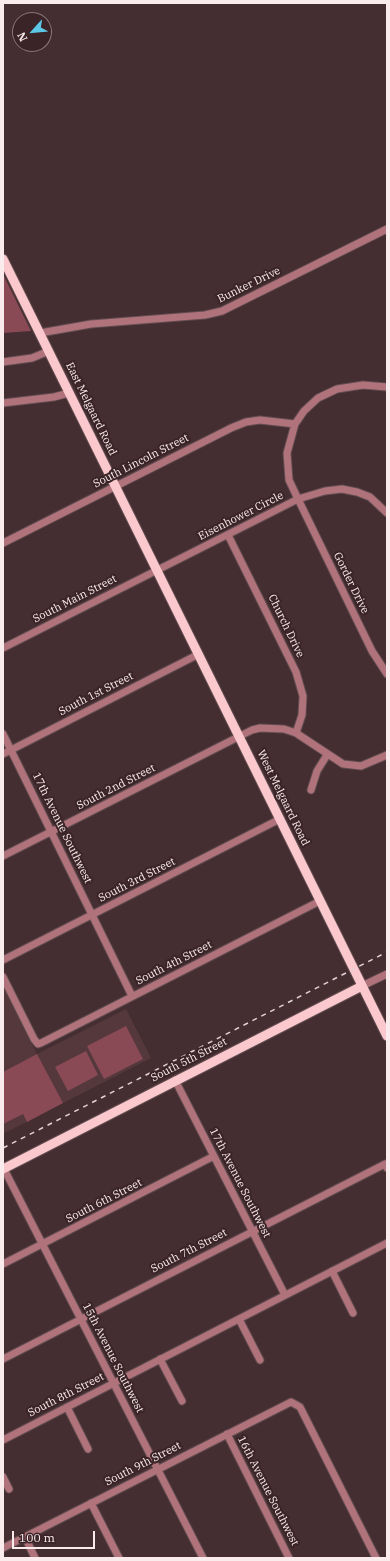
<!DOCTYPE html>
<html>
<head>
<meta charset="utf-8">
<style>
	body { margin:0 }
	#map { position:relative; width:390px; height:1561px; overflow:hidden; background:#442e31; font-family:"IBM Plex Serif",serif }
	canvas { display:block }
	.frame { position:absolute; inset:0; border:4px solid #faebed; pointer-events:none }
	.north { position:absolute; left:12px; top:12px; width:40px; height:40px; box-sizing:border-box; background:#3a2427; border:1px solid #877476; border-radius:50%; rotate:243deg; font-size:11px; font-weight:700; line-height:16px; text-align:center; color:#faebed }
	.north::after { content:''; display:block; margin:auto; width:14px; height:18px; background:#5cc7e7; clip-path:polygon(50% 0,100% 100%,50% 72%,0 100%) }
	.scale { position:absolute; left:12px; top:1531px; width:83px; height:18px; box-sizing:border-box; border:2px solid #faebed; border-top:0; padding-left:5px; font-size:12px; line-height:14px; white-space:nowrap; color:#faebed; -webkit-text-stroke:3px #3a2427; paint-order:stroke }
</style>
</head>
<body>
<div id="map">
<canvas width="390" height="1561"></canvas>
<div class="frame"></div>
<div class="north">N</div>
<div class="scale">100 m</div>
</div>
<script>
const c = document.querySelector('canvas').getContext('2d');
c.lineJoin = 'round';
function fillPath(path, color) {
  c.fillStyle = color;
  c.fill(path, 'evenodd');
}
function toPath(rows) {
  const path = new Path2D();
  for (const r of rows) {
    path.moveTo(r[0], r[1]);
    for (let i = 2; i < r.length; i += 2) path.lineTo(r[i], r[i + 1]);
  }
  return path;
}
function stroke(path, color, width, dash) {
  c.strokeStyle = color;
  c.lineWidth = width;
  c.lineCap = dash ? 'butt' : 'round';
  c.setLineDash(dash || []);
  c.stroke(path);
}
function write(font, color, halo, rows, align = 'center') {
  c.font = font + ' "IBM Plex Serif",serif';
  c.lineWidth = 4;
  c.setLineDash([]);
  c.textBaseline = 'middle';
  c.strokeStyle = halo;
  c.fillStyle = color;
  for (const [text, x, y, turn = 0] of rows) {
    c.save();
    c.translate(x, y);
    c.rotate((+turn || 0) * Math.PI / 180);
    c.textAlign = isNaN(turn) ? turn : align;
    if (halo) c.strokeText(text, 0, 0);
    c.fillText(text, 0, 0);
    c.restore();
  }
}
fillPath(toPath([
	[3,986,37,1054,126,1009,151,1058,3,1134]
]), '#54383c');
fillPath(toPath([
	[3,274,31,331,3,333],
	[126,1026,143,1059,104,1079,87,1046],
	[86,1051,98,1075,68,1091,55,1067],
	[37,1054,63,1103,27,1122,23,1114,3,1124,3,1072]
]), '#894a55');
const minor = toPath([
	[40,333,91,324,205,315,222,311,387,229],
	[3,362,32,358,49,351],
	[3,403,54,397,69,393],
	[387,513,370,497,357,492,342,489,325,491,298,499,372,651,387,674],
	[228,535,296,672,303,696,302,715,296,733],
	[3,543,231,428,246,422,260,420,295,424],
	[3,648,298,499,289,480,287,453,295,424,304,411,318,398,337,389,363,385,387,387],
	[3,734,132,996],
	[3,754,199,654],
	[311,790,317,771,327,755],
	[3,856,252,730,260,728,284,729,296,733,343,764,361,766,387,755],
	[3,960,280,819],
	[3,977,34,1039,38,1044,41,1043,320,901],
	[362,986,387,974],
	[175,1080,285,1295],
	[4,1169,203,1558],
	[3,1264,214,1156],
	[332,1271,353,1313],
	[239,1319,260,1360],
	[3,1359,385,1164,387,1168],
	[160,1359,182,1401],
	[67,1407,88,1449],
	[227,1434,289,1558],
	[3,1440,387,1243],
	[3,1477,9,1489],
	[91,1503,119,1558],
	[25,1537,35,1558],
	[3,1548,291,1402,300,1407,376,1558]
]);
const major = toPath([
	[3,259,387,1036],
	[3,1169,362,986]
]);
stroke(minor, '#614c4f', 9);
stroke(major, '#614c4f', 11);
stroke(minor, '#b0727b', 7);
stroke(major, '#fbc8ce', 9);
stroke(toPath([
	[3,1148,387,952]
]), '#e3d3d5', 1.5, [5, 5]);
write('11px', '#faebed', '#3a2427', [
	["Bunker Drive",249,285,-26],
	["East Melgaard Road",91,409,64],
	["South Lincoln Street",141,461,-27],
	["Eisenhower Circle",241,516,-27],
	["Gorder Drive",351,583,64],
	["South Main Street",75,599,-27],
	["Church Drive",286,626,64],
	["South 1st Street",96,694,-27],
	["South 2nd Street",116,787,-27],
	["West Melgaard Road",283,798,64],
	["17th Avenue Southwest",62,828,64],
	["South 3rd Street",137,880,-27],
	["South 4th Street",174,963,-27],
	["South 5th Street",189,1060,-27],
	["17th Avenue Southwest",240,1183,63],
	["South 6th Street",104,1201,-27],
	["South 7th Street",189,1251,-27],
	["15th Avenue Southwest",113,1358,63],
	["South 8th Street",66,1395,-27],
	["South 9th Street",143,1464,-27],
	["16th Avenue Southwest",268,1491,63]
]);
</script>
</body>
</html>
